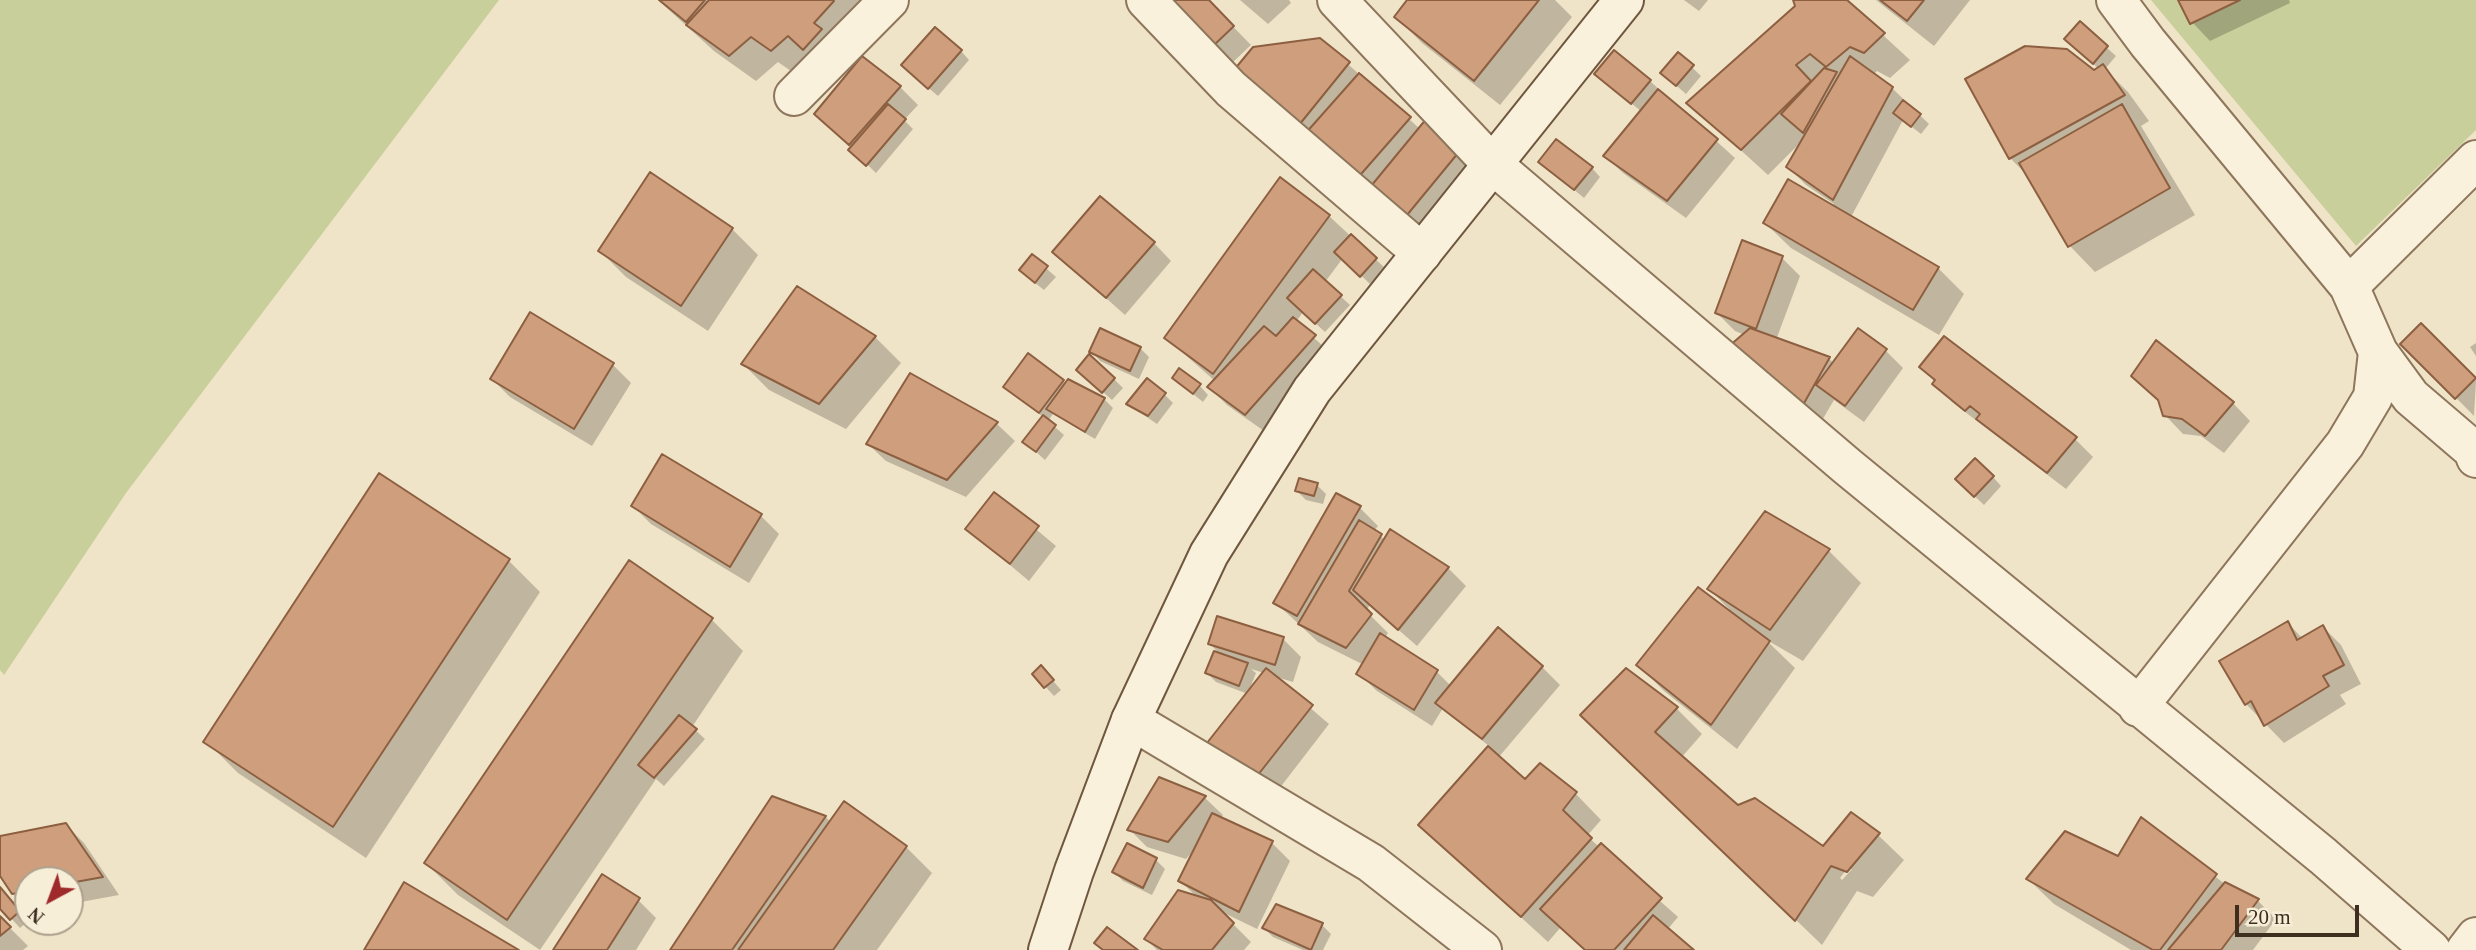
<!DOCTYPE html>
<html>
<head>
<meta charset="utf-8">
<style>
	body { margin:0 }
	#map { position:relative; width:2476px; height:950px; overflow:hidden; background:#f0e4c8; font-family:Georgia,serif }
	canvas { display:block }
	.north { position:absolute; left:14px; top:866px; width:70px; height:70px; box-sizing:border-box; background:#f7eed8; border:2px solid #ada18e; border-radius:50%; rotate:221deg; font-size:19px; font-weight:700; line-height:28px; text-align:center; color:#3d2e20 }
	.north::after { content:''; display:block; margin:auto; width:24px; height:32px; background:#9e2a2b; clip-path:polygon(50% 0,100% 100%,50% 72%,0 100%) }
	.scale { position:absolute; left:2235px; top:905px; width:124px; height:32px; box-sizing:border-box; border:4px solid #3d2e20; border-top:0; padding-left:9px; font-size:21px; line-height:24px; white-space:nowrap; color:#3d2e20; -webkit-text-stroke:5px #f7eed8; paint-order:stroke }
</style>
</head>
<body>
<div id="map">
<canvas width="2476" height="950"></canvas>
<div class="north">N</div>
<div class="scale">20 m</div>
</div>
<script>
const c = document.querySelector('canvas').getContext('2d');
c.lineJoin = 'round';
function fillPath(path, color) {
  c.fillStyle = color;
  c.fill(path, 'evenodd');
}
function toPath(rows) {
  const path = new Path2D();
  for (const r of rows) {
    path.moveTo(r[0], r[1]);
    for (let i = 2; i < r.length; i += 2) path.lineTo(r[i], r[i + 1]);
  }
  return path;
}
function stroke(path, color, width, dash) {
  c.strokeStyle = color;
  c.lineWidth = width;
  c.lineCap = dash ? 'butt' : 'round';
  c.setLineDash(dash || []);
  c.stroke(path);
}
fillPath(toPath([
	[0,0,499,0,126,493,4,675,0,670],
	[2151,0,2476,0,2476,130,2356,246]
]), '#c9cf9b');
fillPath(toPath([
	[658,0,872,0,798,76,778,62,756,81,714,51],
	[1169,0,1207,0,1251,45,1231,64],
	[1240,0,1289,0,1291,3,1268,24],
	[1410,0,1555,0,1572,17,1500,105,1422,43,1396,17],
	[1684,0,1708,0,1699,11],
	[1795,0,1845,0,1910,60,1890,78,1877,71,1873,75,1892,88,1929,124,1921,134,1903,120,1851,217,1938,268,1964,294,1939,335,1791,248,1765,223,1834,204,1806,185,1788,167,1801,142,1768,175,1689,103,1796,7],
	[1876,0,1970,0,1934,46],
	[2180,0,2289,0,2290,3,2210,41,2192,22],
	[2080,24,2116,56,2105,69,2128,92,2149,121,2141,126,2195,215,2095,272,2070,246,2030,178,2010,158,2099,69,2075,48],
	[1320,39,1420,129,1480,166,1417,243,1249,93],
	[961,51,969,60,938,96,912,74],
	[1678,54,1701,76,1686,94,1671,81],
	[1650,81,1735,158,1686,218,1623,173,1605,156,1642,112,1605,82],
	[900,87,918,105,904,120,913,129,876,173,834,132],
	[1541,162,1592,168,1600,177,1584,198],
	[1329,216,1385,268,1370,284,1343,258,1325,282,1350,305,1325,332,1303,312,1296,322,1332,354,1264,431,1227,405,1209,387,1215,381,1166,338],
	[732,229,758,255,708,331,626,277,600,251],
	[1154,243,1171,261,1125,315,1054,252],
	[1032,256,1056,277,1044,290,1030,279],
	[1782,258,1800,276,1776,340,1829,358,1834,364,1885,350,1903,368,1864,422,1834,400,1821,422,1749,365,1745,335,1735,331,1717,313],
	[797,289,875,337,901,363,846,429,769,390,743,364],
	[2421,325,2476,381,2474,416,2403,344],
	[2476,343,2476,356,2470,347],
	[1140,348,1149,357,1139,379,1100,361,1092,352],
	[613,365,631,383,592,446,510,397,492,379],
	[1921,366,2075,439,2093,457,2066,489,1952,402],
	[911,376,997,424,1015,441,966,497,886,461,868,444],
	[2133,376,2233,403,2250,421,2224,453,2201,436,2183,434,2165,415,2161,403],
	[1087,378,1114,379,1123,388,1112,400],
	[1062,381,1104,399,1113,408,1095,439,1053,414,1048,421,1064,435,1045,460,1025,442,1043,417,1005,386],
	[1183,386,1200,386,1208,395,1203,402],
	[1164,394,1173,403,1157,424,1128,404],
	[663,456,761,516,779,534,749,583,651,524,633,506],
	[1993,477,2001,486,1984,505,1966,488],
	[1317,485,1326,494,1323,504,1306,500,1297,491],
	[994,494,1056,546,1029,581,967,529],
	[1360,508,1378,526,1374,531,1385,540,1390,531,1448,568,1466,586,1417,646,1370,605,1366,611,1388,633,1385,638,1436,671,1451,686,1542,667,1560,685,1498,758,1525,781,1576,794,1601,820,1587,836,1678,917,1667,930,1691,950,1586,950,1561,927,1548,942,1420,825,1490,747,1443,708,1432,726,1377,691,1358,673,1364,665,1318,642,1275,602],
	[1765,514,1829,551,1861,583,1803,661,1765,639,1795,668,1737,749,1664,691,1638,665,1729,609,1709,589],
	[508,560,540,592,366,858,238,773,206,741],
	[711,619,743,651,692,727,705,739,664,786,656,779,540,950,458,895,426,863],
	[2288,623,2303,639,2323,627,2341,645,2361,684,2340,695,2346,704,2284,743,2246,704],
	[1283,639,1301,657,1293,682,1273,676,1329,724,1269,802,1224,766,1248,694,1216,682,1207,673,1222,656,1210,644],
	[1251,669,1264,673,1249,691,1256,673],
	[1034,674,1049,676,1061,690,1054,696],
	[1676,708,1702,734,1681,758,1738,807,1824,848,1878,835,1904,860,1873,897,1857,891,1822,945,1609,740],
	[1847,869,1852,869,1842,880,1840,878],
	[1160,780,1205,798,1223,815,1220,819,1272,843,1290,861,1257,929,1220,911,1251,942,1244,950,1157,950,1146,939,1197,897,1180,881,1194,850,1186,859,1147,847,1130,830],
	[773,798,826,817,831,823,844,804,906,847,932,873,877,950,672,950],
	[2142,819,2226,885,2258,901,2276,919,2253,950,2131,950,2054,904,2028,879,2119,858],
	[66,825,84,843,119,895,70,904,70,880,28,880,28,907,0,873,0,838],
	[1128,846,1156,860,1165,869,1152,895,1123,881,1114,872],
	[0,889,28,921,20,928,0,906],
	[638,900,656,918,636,950,555,950],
	[0,919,10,928,28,946,23,950,0,950],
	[1322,925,1331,934,1323,950,1303,950,1273,937,1264,928]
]), '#0003');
const building = toPath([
	[659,0,705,0,686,22,659,0],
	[709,0,833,0,834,1,814,23,822,29,803,50,788,36,771,51,751,37,729,56,686,25,709,0],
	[1166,0,1209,0,1234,26,1212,47,1166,0],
	[1407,0,1539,0,1474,81,1394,17,1407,0],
	[1793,0,1847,0,1885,33,1864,53,1850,47,1826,67,1810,54,1796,65,1811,81,1741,150,1686,103,1795,6,1793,0],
	[1880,0,1924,0,1907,21,1880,0],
	[2178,0,2240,0,2190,24,2178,0],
	[2080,21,2108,46,2093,64,2064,39,2080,21],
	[935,27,962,50,928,89,901,65,935,27],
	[1320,38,1350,62,1295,130,1229,76,1253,47,1320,38],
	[2025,46,2067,49,2094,70,2103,64,2125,95,2009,159,1965,79,2025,46],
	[1614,50,1651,80,1631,104,1594,74,1614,50],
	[1678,52,1694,65,1676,86,1660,73,1678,52],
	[862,56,901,86,849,145,814,114,862,56],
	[1850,56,1893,87,1833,200,1786,167,1850,56],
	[1824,68,1837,72,1803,133,1781,114,1824,68],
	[1359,73,1411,117,1355,181,1304,135,1359,73],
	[1658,89,1718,139,1667,201,1603,156,1658,89],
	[1903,100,1921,114,1911,127,1893,113,1903,100],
	[888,104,906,119,866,166,848,150,888,104],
	[2122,104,2170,188,2068,247,2019,163,2122,104],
	[1427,118,1463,147,1398,226,1362,197,1427,118],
	[1556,139,1593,167,1574,190,1538,162,1556,139],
	[650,172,733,228,681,306,598,251,650,172],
	[1280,177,1330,215,1213,374,1164,338,1280,177],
	[1788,179,1939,267,1913,310,1763,223,1788,179],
	[1100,196,1155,242,1106,298,1052,252,1100,196],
	[1351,234,1377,258,1360,277,1334,252,1351,234],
	[1742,240,1783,256,1756,329,1715,313,1742,240],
	[1032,254,1048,266,1035,283,1019,270,1032,254],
	[1313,269,1342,295,1315,324,1287,298,1313,269],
	[797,286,876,336,819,404,741,364,797,286],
	[530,312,614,363,574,429,490,379,530,312],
	[1293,317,1316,335,1245,415,1207,387,1264,326,1276,336,1293,317],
	[2421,323,2476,378,2455,399,2400,344,2421,323],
	[1100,328,1141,347,1130,371,1089,352,1100,328],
	[1750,328,1830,357,1803,405,1728,347,1750,328],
	[1858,328,1887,349,1845,406,1816,385,1858,328],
	[1944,336,2077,437,2047,473,1976,419,1980,414,1970,406,1965,411,1932,384,1935,380,1919,367,1944,336],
	[2156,340,2234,402,2205,436,2182,419,2163,416,2158,400,2131,376,2156,340],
	[1028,353,1064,380,1039,413,1003,387,1028,353],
	[1089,354,1115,378,1102,393,1076,370,1089,354],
	[1179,368,1201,384,1193,394,1172,378,1179,368],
	[910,373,998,422,947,480,866,444,910,373],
	[1147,378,1166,393,1148,416,1126,404,1147,378],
	[1068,379,1105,398,1085,432,1046,409,1068,379],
	[1043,415,1056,425,1036,452,1022,442,1043,415],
	[662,454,762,514,730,567,631,506,662,454],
	[1975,458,1994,476,1974,497,1955,479,1975,458],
	[379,473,510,559,333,827,203,742,379,473],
	[1299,478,1318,483,1314,496,1295,491,1299,478],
	[994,492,1039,526,1010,564,965,529,994,492],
	[1336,493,1361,506,1297,616,1273,603,1336,493],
	[1765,511,1830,549,1770,630,1707,589,1765,511],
	[1359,520,1382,534,1349,591,1372,614,1346,648,1298,624,1359,520],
	[1390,529,1449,567,1398,630,1353,590,1390,529],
	[629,560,713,618,507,920,424,863,629,560],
	[1698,587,1770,641,1711,725,1636,665,1698,587],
	[1217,616,1284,637,1275,665,1208,644,1217,616],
	[2288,621,2297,640,2323,625,2344,665,2323,676,2329,686,2264,726,2251,701,2245,705,2219,661,2288,621],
	[1498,627,1543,666,1482,739,1435,703,1498,627],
	[1380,633,1438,670,1414,710,1356,674,1380,633],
	[1214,651,1248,663,1239,686,1205,673,1214,651],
	[1041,665,1054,680,1044,688,1032,674,1041,665],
	[1266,668,1313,705,1250,785,1203,748,1266,668],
	[1626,668,1678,707,1655,732,1738,805,1755,798,1823,846,1851,812,1880,833,1847,872,1831,866,1795,921,1580,715,1626,668],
	[679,715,697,729,654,778,638,765,679,715],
	[1488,746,1525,779,1540,763,1577,792,1563,810,1592,838,1521,917,1418,825,1488,746],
	[1159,777,1206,796,1168,842,1127,830,1159,777],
	[772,796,826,816,732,950,670,950,772,796],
	[844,801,907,846,833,950,738,950,844,801],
	[1212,813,1273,841,1239,912,1178,881,1212,813],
	[2141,817,2217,874,2160,950,2153,950,2026,879,2065,831,2118,856,2141,817],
	[66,823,103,877,70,883,70,880,28,880,28,891,12,894,0,876,0,836,66,823],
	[1127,843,1157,858,1143,888,1112,872,1127,843],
	[1601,843,1662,898,1614,950,1585,950,1540,909,1601,843],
	[602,874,640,898,607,950,553,950,602,874],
	[404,882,519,950,364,950,404,882],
	[2225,882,2259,899,2221,950,2168,950,2225,882],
	[0,887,20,911,10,920,0,909,0,887],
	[1178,890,1211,900,1234,923,1212,950,1163,950,1144,939,1178,890],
	[1276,904,1323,923,1311,950,1262,928,1276,904],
	[1653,915,1694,950,1624,950,1653,915],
	[0,916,11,927,0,936,0,916],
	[1107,927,1138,950,1103,950,1094,943,1107,927]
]);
fillPath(building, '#cf9f7d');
stroke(building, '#8d5f41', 2);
const minor = toPath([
	[1146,0,1231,89,1422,253],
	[1337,0,1491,163,1848,467,2323,856,2431,950],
	[2116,0,2148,43,2349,286,2378,352,2373,397,2345,444,2138,707],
	[794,96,889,0],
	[2349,286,2476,160],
	[2378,352,2411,397,2473,450,2476,458],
	[1131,720,1371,863,1482,950],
	[2466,950,2476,937]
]);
const secondary = toPath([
	[1048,950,1074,871,1131,720,1209,554,1312,390,1624,0]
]);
stroke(minor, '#8d765c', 42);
stroke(secondary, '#6f573f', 42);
stroke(minor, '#faf1dc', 38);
stroke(secondary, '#faf1dc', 38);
</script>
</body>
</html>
